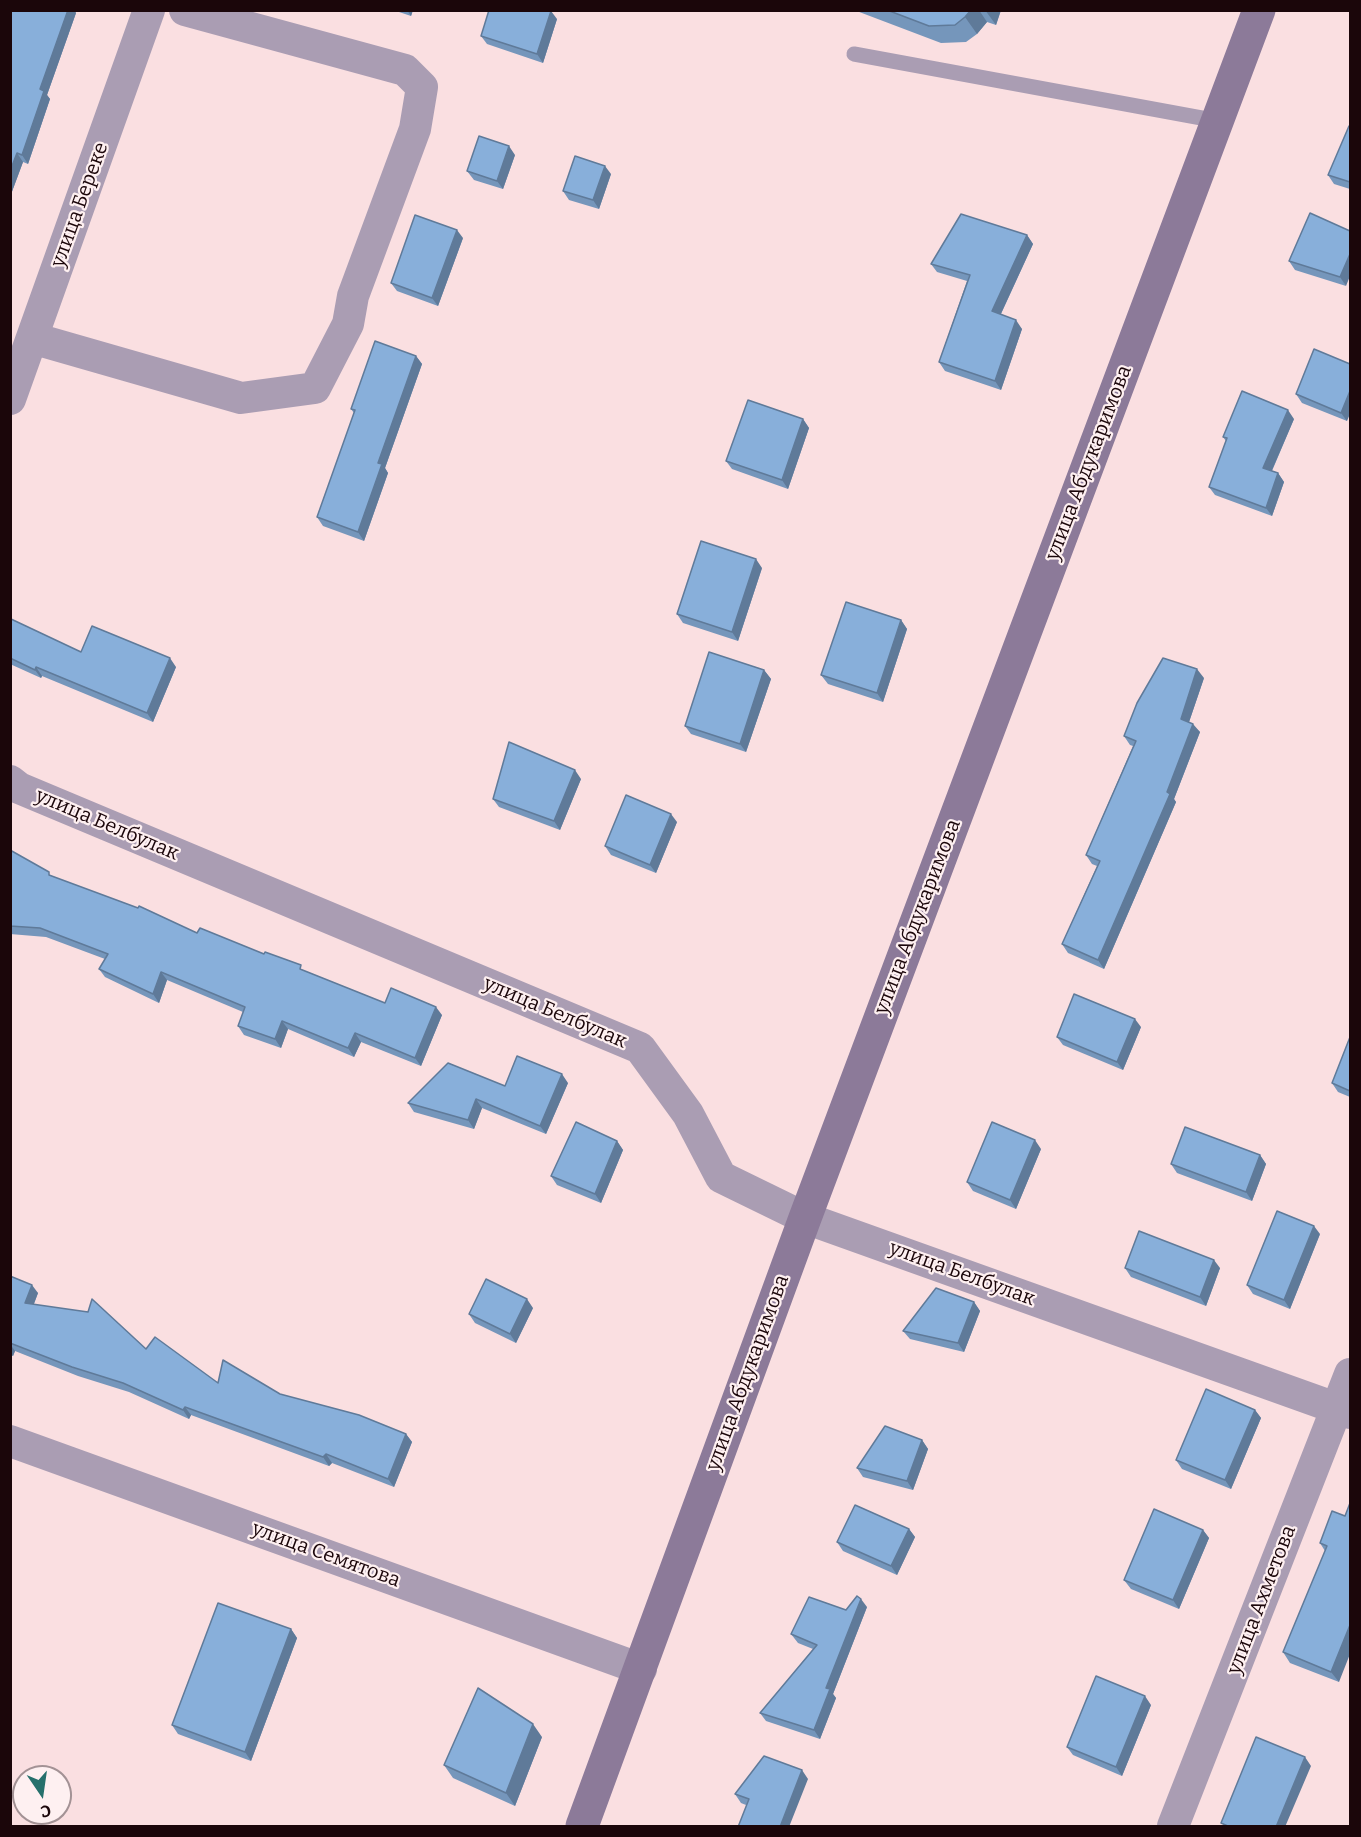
<!DOCTYPE html>
<html>
<head>
<meta charset="utf-8">
<style>
	body { margin:0 }
	#map { position:relative; width:1361px; height:1837px; overflow:hidden; background:#fadfe1; font-family:Bitter,serif }
	canvas { display:block }
	.frame { position:absolute; inset:0; border:12px solid #1b060a; pointer-events:none }
	.north { position:absolute; left:12px; top:1765px; width:60px; height:60px; box-sizing:border-box; background:#fef0f1; border:2px solid #a39295; border-radius:50%; rotate:167deg; font-size:16px; font-weight:700; line-height:24px; text-align:center; color:#1b060a }
	.north::after { content:''; display:block; margin:auto; width:21px; height:27px; background:#26706c; clip-path:polygon(50% 0,100% 100%,50% 72%,0 100%) }
</style>
</head>
<body>
<div id="map">
<canvas width="1361" height="1837"></canvas>
<div class="frame"></div>
<div class="north">С</div>
</div>
<script>
const c = document.querySelector('canvas').getContext('2d');
c.lineJoin = 'round';
function toPath(rows) {
  const path = new Path2D();
  for (const r of rows) {
    path.moveTo(r[0], r[1]);
    for (let i = 2; i < r.length; i += 2) path.lineTo(r[i], r[i + 1]);
  }
  return path;
}
function stroke(path, color, width, dash) {
  c.strokeStyle = color;
  c.lineWidth = width;
  c.lineCap = dash ? 'butt' : 'round';
  c.setLineDash(dash || []);
  c.stroke(path);
}
function fillPath(path, color) {
  c.fillStyle = color;
  c.fill(path, 'evenodd');
}
function write(font, color, halo, rows, align = 'center') {
  c.font = font + ' Bitter,serif';
  c.lineWidth = 4.5;
  c.setLineDash([]);
  c.textBaseline = 'middle';
  c.strokeStyle = halo;
  c.fillStyle = color;
  for (const [text, x, y, turn = 0] of rows) {
    c.save();
    c.translate(x, y);
    c.rotate((+turn || 0) * Math.PI / 180);
    c.textAlign = isNaN(turn) ? turn : align;
    if (halo) c.strokeText(text, 0, 0);
    c.fillText(text, 0, 0);
    c.restore();
  }
}
stroke(toPath([
	[854,54,1218,121]
]), '#aa9db3', 15);
stroke(toPath([
	[32,338,241,398,315,388,348,324,353,296,415,129,422,87,405,70,185,10],
	[10,399,149,10],
	[10,781,19,788,640,1048,688,1114,721,1177,805,1218,1350,1413],
	[10,1441,641,1669],
	[1173,1826,1350,1374]
]), '#aa9db3', 32);
stroke(toPath([
	[582,1826,805,1218,1259,10]
]), '#8c7a99', 33);
fillPath(toPath([
	[10,10,74,10,76,13,47,95,50,99,28,164,23,162,10,197],
	[393,10,413,10,411,16],
	[854,10,1001,10,996,25,987,22,977,34,966,42,941,43],
	[557,19,543,63,487,44,481,36],
	[1350,127,1350,189,1334,184,1328,175],
	[515,155,503,189,474,180,467,171],
	[611,174,599,209,569,200,563,191],
	[1310,213,1346,286,1295,270,1289,261],
	[1027,235,1033,244,1001,314,1022,329,1001,390,945,371,939,362,967,281,937,272,931,264],
	[463,238,438,306,397,291,391,283],
	[416,356,422,364,385,468,388,473,364,541,323,526,317,517,354,413,351,409],
	[1350,364,1347,421,1302,403,1296,394],
	[803,419,809,428,788,489,732,469,726,461],
	[1294,419,1272,471,1278,473,1284,482,1272,516,1215,495,1209,487,1226,441,1223,437],
	[762,568,738,641,683,623,677,614],
	[10,620,81,652,176,667,153,722,42,676,41,678,10,664],
	[901,620,907,629,883,702,828,684,821,675],
	[764,670,771,679,746,752,691,734,685,726],
	[1204,678,1189,722,1200,732,1174,799,1176,802,1104,969,1068,953,1062,944,1097,866,1092,864,1086,855,1133,746,1130,745,1124,736],
	[581,779,560,830,499,807,493,799],
	[677,822,656,873,611,855,605,846],
	[10,850,53,877,197,933,305,971,385,1003,442,1015,421,1066,361,1042,354,1057,288,1029,281,1048,244,1035,238,1026,243,1012,167,980,159,1003,105,977,99,969,105,959,46,937,10,934],
	[1141,1027,1123,1070,1063,1045,1057,1037],
	[1350,1037,1350,1097,1338,1092,1332,1083],
	[568,1083,546,1134,482,1108,474,1129,414,1112,408,1103,505,1086],
	[617,1141,623,1150,601,1203,557,1185,551,1176],
	[1041,1149,1016,1209,973,1191,967,1182],
	[1260,1155,1266,1164,1252,1201,1177,1173,1171,1164],
	[1320,1234,1290,1309,1253,1294,1247,1285],
	[1125,1268,1220,1268,1206,1306,1131,1277],
	[10,1276,38,1293,34,1304,146,1349,218,1383,280,1394,406,1434,412,1442,394,1487,332,1463,329,1466,191,1415,189,1419,129,1392,78,1376,15,1351,13,1356,10,1355],
	[974,1302,980,1311,964,1352,910,1339,903,1331],
	[533,1308,516,1343,475,1323,469,1314],
	[1255,1410,1261,1418,1231,1489,1182,1469,1176,1460],
	[922,1440,928,1449,913,1490,863,1477,857,1468],
	[1345,1516,1339,1682,1290,1663,1283,1652,1325,1551,1320,1543],
	[909,1529,915,1537,897,1575,843,1551,837,1542],
	[1203,1530,1209,1538,1179,1609,1131,1589,1124,1580],
	[867,1607,833,1694,836,1698,820,1739,766,1721,760,1713,813,1649,798,1643,791,1634,846,1610],
	[291,1629,297,1638,251,1761,178,1734,172,1725],
	[1151,1705,1122,1776,1073,1755,1067,1747],
	[542,1737,515,1806,453,1778,444,1765],
	[808,1779,746,1805,741,1803,735,1794]
]), '#7596bb');
fillPath(toPath([
	[68,10,74,10,76,13,47,95,50,99,28,164,22,155,40,89],
	[407,10,413,10,411,16],
	[971,10,979,10,987,22,977,34,965,17],
	[985,10,1001,10,996,25],
	[551,11,557,19,543,63,537,54],
	[509,146,515,155,503,189,497,181],
	[17,153,23,162,10,197,10,171],
	[605,166,611,174,599,209,593,200],
	[457,230,463,238,438,306,432,298],
	[1027,235,1033,244,998,320,992,311],
	[1350,254,1350,276,1346,286,1340,277],
	[1016,320,1022,329,1001,390,995,381],
	[416,356,422,364,385,468,388,473,364,541,358,532,378,463],
	[1350,391,1350,414,1347,421,1341,413],
	[1288,410,1294,419,1269,477,1263,468],
	[803,419,809,428,788,489,782,480],
	[1278,473,1284,482,1272,516,1266,508],
	[756,559,762,568,738,641,732,632],
	[901,620,907,629,883,702,877,693],
	[170,658,176,667,153,722,147,713],
	[36,667,42,676,41,678,35,670],
	[1197,669,1204,678,1187,728,1181,719],
	[764,670,771,679,746,752,740,744],
	[1193,724,1200,732,1174,799,1176,802,1104,969,1098,960,1167,792],
	[575,770,581,779,560,830,554,821],
	[671,814,677,822,656,873,650,865],
	[161,972,167,980,159,1003,153,994],
	[436,1007,442,1015,421,1066,415,1058],
	[1135,1019,1141,1027,1123,1070,1117,1062],
	[282,1021,288,1029,281,1048,275,1039],
	[355,1033,361,1042,354,1057,348,1048],
	[562,1074,568,1083,546,1134,540,1126],
	[476,1099,482,1108,474,1129,468,1120],
	[1035,1140,1041,1149,1016,1209,1010,1200],
	[617,1141,623,1150,601,1203,595,1194],
	[1260,1155,1266,1164,1252,1201,1246,1192],
	[1314,1226,1320,1234,1290,1309,1284,1300],
	[1214,1260,1220,1268,1206,1306,1200,1297],
	[32,1285,38,1293,31,1311,25,1303],
	[527,1299,533,1308,516,1343,510,1334],
	[974,1302,980,1311,964,1352,958,1343],
	[10,1344,15,1351,13,1356,10,1352],
	[185,1407,191,1415,189,1419,183,1410],
	[1255,1410,1261,1418,1231,1489,1225,1480],
	[406,1434,412,1442,394,1487,388,1479],
	[922,1440,928,1449,913,1490,907,1481],
	[326,1454,332,1463,329,1466,323,1457],
	[909,1529,915,1537,897,1575,891,1566],
	[1203,1530,1209,1538,1179,1609,1173,1600],
	[861,1599,867,1607,833,1694,836,1698,820,1739,814,1730,826,1688],
	[1350,1625,1350,1654,1339,1682,1331,1672],
	[291,1629,297,1638,251,1761,245,1752],
	[1145,1696,1151,1705,1122,1776,1116,1767],
	[533,1724,542,1737,515,1806,506,1793],
	[1305,1757,1311,1766,1285,1827,1276,1827],
	[802,1770,808,1779,789,1827,780,1827]
]), '#5f7a99');
const building = toPath([
	[10,10,68,10,40,89,44,91,22,155,17,153,10,171,10,10],
	[489,10,551,11,537,54,481,36,489,10],
	[887,10,971,10,965,17,955,25,929,26,887,10],
	[1349,126,1350,127,1350,182,1328,175,1349,126],
	[479,136,509,146,497,181,467,171,479,136],
	[575,156,605,166,593,200,563,191,575,156],
	[1310,213,1350,231,1350,254,1340,277,1289,261,1310,213],
	[961,214,1027,235,992,311,1016,320,995,381,939,362,970,275,931,264,961,214],
	[415,215,457,230,432,298,391,283,415,215],
	[375,341,416,356,378,463,382,464,358,532,317,517,355,410,351,409,375,341],
	[1314,349,1350,364,1350,391,1341,413,1296,394,1314,349],
	[1242,391,1288,410,1263,468,1278,473,1266,508,1209,487,1227,438,1223,437,1242,391],
	[748,400,803,419,782,480,726,461,748,400],
	[701,541,756,559,732,632,677,614,701,541],
	[846,602,901,620,877,693,821,675,846,602],
	[11,619,81,652,92,626,170,658,147,713,36,667,35,670,10,658,11,619],
	[709,652,764,670,740,744,685,726,709,652],
	[1163,658,1197,669,1181,719,1193,724,1167,792,1170,794,1098,960,1062,944,1100,861,1086,855,1136,741,1124,736,1137,703,1163,658],
	[509,742,575,770,554,821,493,799,509,742],
	[626,795,671,814,650,865,605,846,626,795],
	[10,850,49,872,49,875,138,908,139,906,197,933,200,928,264,954,265,952,301,965,300,969,385,1003,391,988,436,1007,415,1058,355,1033,348,1048,282,1021,275,1039,238,1026,245,1007,161,972,153,994,99,969,108,954,40,928,10,926,10,850],
	[1074,994,1135,1019,1117,1062,1057,1037,1074,994],
	[1350,1037,1350,1091,1332,1083,1350,1037],
	[517,1056,562,1074,540,1126,476,1099,468,1120,408,1103,448,1063,505,1086,517,1056],
	[576,1122,617,1141,595,1194,551,1176,576,1122],
	[992,1122,1035,1140,1010,1200,967,1182,992,1122],
	[1185,1127,1260,1155,1246,1192,1171,1164,1185,1127],
	[1277,1211,1314,1226,1284,1300,1247,1285,1277,1211],
	[1139,1231,1214,1260,1200,1297,1125,1268,1139,1231],
	[10,1276,32,1285,25,1303,88,1312,92,1299,146,1349,155,1337,218,1383,223,1360,280,1394,359,1415,406,1434,388,1479,326,1454,323,1457,185,1407,183,1410,123,1383,72,1367,10,1343,10,1276],
	[486,1279,527,1299,510,1334,469,1314,486,1279],
	[936,1288,974,1302,958,1343,903,1331,936,1288],
	[1206,1389,1255,1410,1225,1480,1176,1460,1206,1389],
	[885,1426,922,1440,907,1481,857,1468,885,1426],
	[1350,1503,1350,1625,1331,1672,1283,1652,1327,1546,1320,1543,1332,1511,1345,1516,1350,1503],
	[855,1505,909,1529,891,1566,837,1542,855,1505],
	[1154,1509,1203,1530,1173,1600,1124,1580,1154,1509],
	[857,1596,861,1599,826,1688,830,1689,814,1730,760,1713,817,1645,791,1634,809,1597,846,1610,857,1596],
	[218,1603,291,1629,245,1752,172,1725,218,1603],
	[1096,1676,1145,1696,1116,1767,1067,1747,1096,1676],
	[478,1688,533,1724,506,1793,444,1765,478,1688],
	[1256,1737,1305,1757,1276,1827,1230,1827,1221,1823,1256,1737],
	[764,1756,802,1770,780,1827,738,1827,749,1799,735,1794,764,1756]
]);
fillPath(building, '#88afda');
stroke(building, '#5f7a99', 1.5);
write('20px', '#1b060a', '#fef0f1', [
	["улица Береке",80,205,-70],
	["улица Абдукаримова",1089,463,-69],
	["улица Белбулак",107,825,23],
	["улица Абдукаримова",918,917,-69],
	["улица Белбулак",555,1013,23],
	["улица Белбулак",962,1274,20],
	["улица Абдукаримова",748,1373,-70],
	["улица Семятова",326,1555,20],
	["улица Ахметова",1262,1600,-69]
]);
</script>
</body>
</html>
